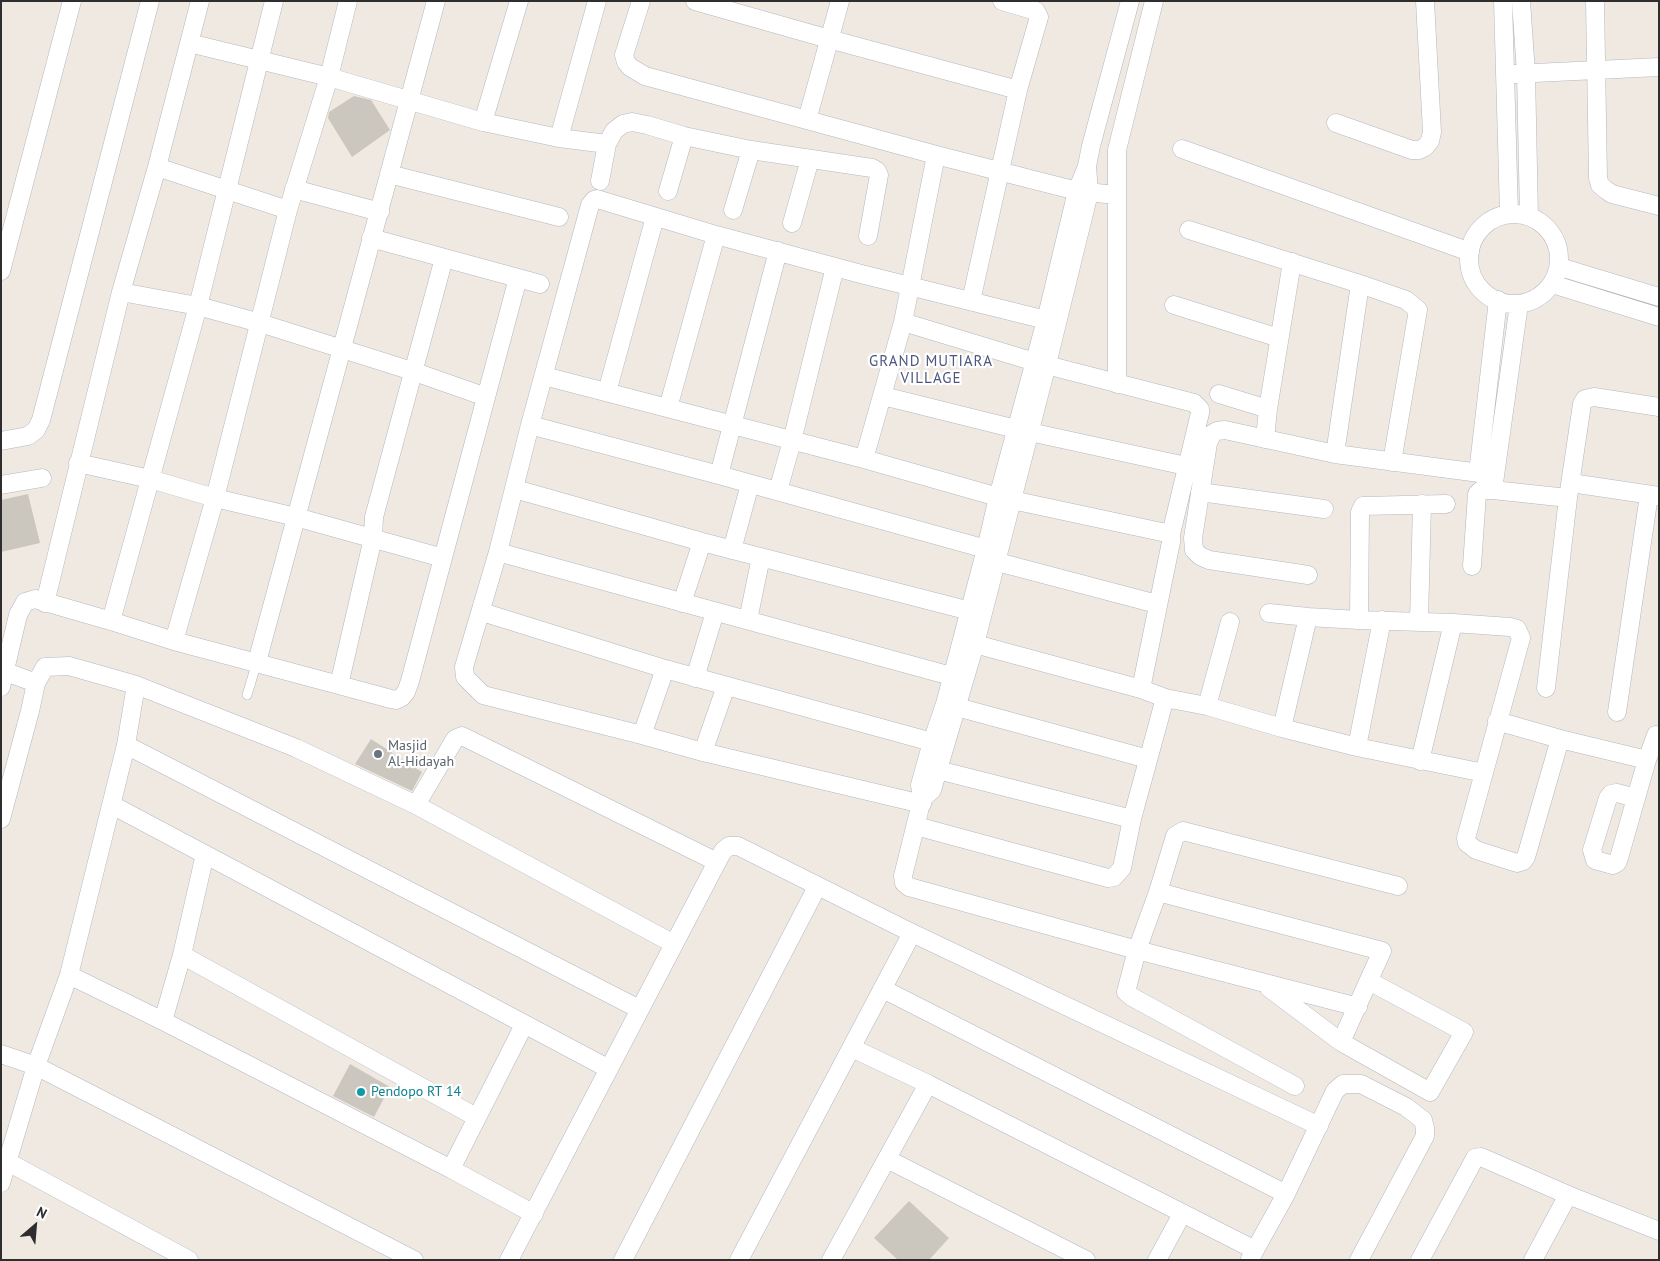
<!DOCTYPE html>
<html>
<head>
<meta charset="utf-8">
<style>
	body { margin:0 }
	#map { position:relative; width:1660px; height:1261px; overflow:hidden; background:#efe9e1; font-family:"PT Sans",sans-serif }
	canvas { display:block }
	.frame { position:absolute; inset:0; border:2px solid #2e2e2e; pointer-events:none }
	.north { position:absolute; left:10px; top:1201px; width:50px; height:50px; -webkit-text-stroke:4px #fff; paint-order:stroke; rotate:27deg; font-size:14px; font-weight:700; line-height:20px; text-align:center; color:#2e2e2e }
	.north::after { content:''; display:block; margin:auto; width:18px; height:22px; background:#2e2e2e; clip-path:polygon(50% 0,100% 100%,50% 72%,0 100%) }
</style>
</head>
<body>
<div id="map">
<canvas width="1660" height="1261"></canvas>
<div class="frame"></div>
<div class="north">N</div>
</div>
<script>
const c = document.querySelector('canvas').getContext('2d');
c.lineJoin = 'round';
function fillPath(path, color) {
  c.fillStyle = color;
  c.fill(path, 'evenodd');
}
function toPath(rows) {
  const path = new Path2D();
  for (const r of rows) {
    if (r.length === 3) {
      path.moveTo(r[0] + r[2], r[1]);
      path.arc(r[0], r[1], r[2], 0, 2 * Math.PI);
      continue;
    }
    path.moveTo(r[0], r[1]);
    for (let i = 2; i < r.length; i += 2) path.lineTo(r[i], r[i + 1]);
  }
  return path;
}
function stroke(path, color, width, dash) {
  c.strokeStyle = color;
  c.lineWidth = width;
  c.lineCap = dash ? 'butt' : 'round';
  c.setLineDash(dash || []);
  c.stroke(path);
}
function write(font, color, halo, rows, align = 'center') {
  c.font = font + ' "PT Sans",sans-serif';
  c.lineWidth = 4.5;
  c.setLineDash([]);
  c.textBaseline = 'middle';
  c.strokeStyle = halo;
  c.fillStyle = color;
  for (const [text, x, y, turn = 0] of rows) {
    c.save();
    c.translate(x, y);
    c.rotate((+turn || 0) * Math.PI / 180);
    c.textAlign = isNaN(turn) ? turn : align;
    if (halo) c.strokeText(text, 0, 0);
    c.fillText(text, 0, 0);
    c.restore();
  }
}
fillPath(toPath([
	[354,96,371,100,390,130,352,157,328,118,329,112],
	[28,494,40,543,1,552,1,500],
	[371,739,422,772,412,791,355,764],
	[350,1064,390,1087,374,1117,333,1096],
	[909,1201,949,1238,929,1260,898,1260,874,1238]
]), '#cbc7bf');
const lane = toPath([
	[247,695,257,662]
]);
const street = toPath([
	[641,1,624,55,626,62,630,67,645,76,936,155,1077,191,1116,195],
	[695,1,829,39,1018,90],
	[1503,1,1509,213],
	[1521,1,1526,73,1529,216],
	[1595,1,1598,178,1600,185,1606,190,1612,194,1659,206],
	[189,43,329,77,483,122,559,138,607,144],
	[1514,74,1659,67],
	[807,120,840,1],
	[483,122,519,1],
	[1336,123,1412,150,1419,150,1425,147,1430,141,1432,132,1425,1],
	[559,138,597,1],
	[1182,149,1470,252],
	[1087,166,1089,193,1047,364,975,644,932,790,922,799,920,785,932,742,945,704,986,549,998,497,1046,320,1077,191,1087,166],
	[1087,166,1091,146,1130,1],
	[157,167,288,210],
	[389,174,559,217],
	[600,181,607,144,614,131,623,124,632,122,647,125,684,136,751,150,872,168,877,171,879,175,868,236],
	[294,189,380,212],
	[668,191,684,136],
	[733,210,751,150],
	[1514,259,45],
	[792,223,810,159],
	[1189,230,1360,284,1406,300,1418,310,1392,462],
	[371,238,540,284],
	[1560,267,1659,297],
	[1,271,72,1],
	[1552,284,1659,317],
	[121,292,198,306,260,323,412,371,486,397],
	[971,301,1018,90,1039,17,1036,11,1002,1],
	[1519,304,1493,490,1568,498],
	[1174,305,1279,338],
	[903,322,1035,362,1194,403,1200,409,1200,413,1171,534,1171,542,1141,689],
	[544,376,864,459,998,497,1171,534],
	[1117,384,1117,150,1154,1],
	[607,392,655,217],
	[1219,394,1268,409],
	[883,396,1016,429,1186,466],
	[668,408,716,235],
	[530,425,719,475,986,549],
	[1265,439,1268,409,1292,262],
	[1,441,28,436,36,430,41,420,150,1],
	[1335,454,1360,284],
	[864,459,903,322,936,155],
	[78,463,150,479,215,498,296,517,443,558],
	[1478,473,1498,300],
	[719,475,778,251],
	[1571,483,1659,496],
	[1,485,42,478],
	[515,489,702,542,970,611],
	[778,491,792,441,835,267],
	[1200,492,1324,509],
	[732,550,750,484],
	[498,552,951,676],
	[986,559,1157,604],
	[1472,566,1477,494,1481,490,1493,490],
	[1308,575,1209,560,1200,556,1194,550,1193,538,1208,443,1212,434,1217,431,1225,430,1335,454,1495,475],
	[45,603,121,292,157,167,200,1],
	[682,603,702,542],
	[482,612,665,669,932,742],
	[1269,613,1308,617,1359,620,1453,623,1510,627,1517,629,1521,638,1466,838,1467,843,1476,850,1517,863,1523,861,1526,857,1560,739],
	[748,620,761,557],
	[1359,620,1360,512,1363,506,1446,504],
	[111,621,198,306,274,1],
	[1419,621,1422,504],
	[174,641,215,498,288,210,329,77,348,1],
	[964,641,1141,689,1165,698,1207,706,1282,728,1357,747,1484,773],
	[257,662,436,1],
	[1,673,6,672,36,683],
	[695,678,715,612],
	[339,685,373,538,374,517,444,258],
	[1,687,18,615,25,602,35,599,111,621,174,641,339,685,391,699,396,700,402,697,406,692,410,681,518,278],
	[1546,688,1568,498,1582,404,1585,399,1594,397,1659,407],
	[946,704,1148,759],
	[1207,706,1230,622],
	[1617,712,1649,495],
	[1497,721,1560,739,1647,760],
	[1282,728,1308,617],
	[642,735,665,669],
	[126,745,639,1009],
	[1357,747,1382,620],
	[703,752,726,686],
	[1420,761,1453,623],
	[926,767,1132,819],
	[1636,798,1617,793,1611,794,1608,798,1592,850,1595,860,1613,865,1617,863,1619,858,1636,798,1647,760,1656,735],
	[922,799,903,876,904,883,909,887,1137,950,1158,892,1175,836,1183,831,1398,886],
	[922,804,703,752,642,735,483,695,465,677,464,667,498,552,530,425,590,205,594,200,597,199,716,235,861,274,1046,320],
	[112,805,609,1069],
	[416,805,455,739,462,736,717,862],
	[1,819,30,711,36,683,45,667,69,666,136,685,296,748,416,805,674,944],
	[916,826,1108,878,1114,877,1122,868,1132,819,1165,698],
	[1158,892,1382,951,1341,1042,1430,1092,1464,1032,1369,981],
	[182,955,476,1117],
	[69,975,163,1021,451,1169,534,1214],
	[1269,988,1341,1042],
	[883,989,1286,1194],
	[163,1021,182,955,205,854],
	[852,1048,928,1084,1255,1250],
	[1,1054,36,1066,414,1260],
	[1295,1086,1132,997,1126,992,1137,950,1358,1007],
	[887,1159,1086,1260],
	[8,1162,189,1260],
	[451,1169,524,1025],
	[1,1183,36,1066,69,975,126,745,136,685],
	[1250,1259,1286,1194,1335,1091,1343,1084,1361,1084,1406,1107,1423,1120,1425,1128,1425,1136,1359,1260],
	[509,1260,717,862,723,851,729,846,738,846,912,933,1319,1126],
	[623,1260,817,887],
	[739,1260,912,933],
	[831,1260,928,1084],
	[1157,1260,1182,1214],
	[1420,1260,1475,1158,1481,1157,1568,1195,1659,1231],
	[1533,1260,1568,1195]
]);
stroke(lane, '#b4b7c1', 10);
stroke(street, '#b4b7c1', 19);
stroke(lane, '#fff', 9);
stroke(street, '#fff', 18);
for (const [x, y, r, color] of [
	[378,754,5,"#6b7280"],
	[361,1092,5,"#0f9aa8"]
]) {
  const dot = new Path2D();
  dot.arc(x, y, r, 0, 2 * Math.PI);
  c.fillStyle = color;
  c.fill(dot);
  stroke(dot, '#fff', 2);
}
write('14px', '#5b616d', '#fff', [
	["Masjid",388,746],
	["Al-Hidayah",388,762]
], 'left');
write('14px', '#0d838f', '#fff', [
	["Pendopo RT 14",371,1092]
], 'left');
c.letterSpacing = '1px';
write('15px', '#4d5680', '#fff', [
	["GRAND MUTIARA",931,362],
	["VILLAGE",931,379]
]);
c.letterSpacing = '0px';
</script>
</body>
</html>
